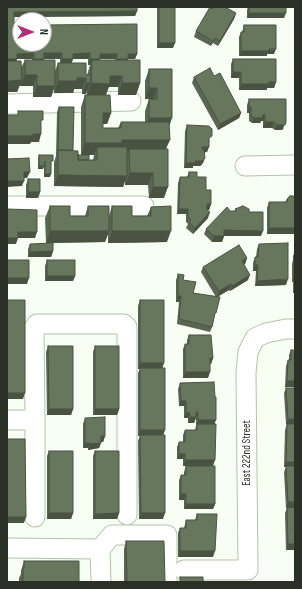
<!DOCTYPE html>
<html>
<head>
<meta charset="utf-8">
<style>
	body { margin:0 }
	#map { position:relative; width:302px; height:589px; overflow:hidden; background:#f7fef3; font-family:"Sofia Sans Condensed",sans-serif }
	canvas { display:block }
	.frame { position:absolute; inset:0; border:8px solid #2a3026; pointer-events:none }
	.north { position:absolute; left:12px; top:12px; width:40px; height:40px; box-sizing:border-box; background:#fff; border:1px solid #aaaca8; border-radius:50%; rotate:90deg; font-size:11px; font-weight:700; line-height:16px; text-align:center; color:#2a3026 }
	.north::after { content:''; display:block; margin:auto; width:14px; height:18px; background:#b32f75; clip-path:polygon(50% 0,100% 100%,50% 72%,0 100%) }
</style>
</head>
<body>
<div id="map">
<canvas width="302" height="589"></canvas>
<div class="frame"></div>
<div class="north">N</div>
</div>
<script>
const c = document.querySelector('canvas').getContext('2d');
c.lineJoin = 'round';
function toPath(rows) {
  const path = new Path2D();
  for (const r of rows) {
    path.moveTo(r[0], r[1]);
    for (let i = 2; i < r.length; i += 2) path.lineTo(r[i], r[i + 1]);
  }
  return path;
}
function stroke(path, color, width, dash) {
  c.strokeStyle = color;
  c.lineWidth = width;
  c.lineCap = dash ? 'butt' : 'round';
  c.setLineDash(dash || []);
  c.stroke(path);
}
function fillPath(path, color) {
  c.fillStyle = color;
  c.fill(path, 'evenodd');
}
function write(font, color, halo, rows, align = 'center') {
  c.font = font + ' "Sofia Sans Condensed",sans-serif';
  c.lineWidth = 4;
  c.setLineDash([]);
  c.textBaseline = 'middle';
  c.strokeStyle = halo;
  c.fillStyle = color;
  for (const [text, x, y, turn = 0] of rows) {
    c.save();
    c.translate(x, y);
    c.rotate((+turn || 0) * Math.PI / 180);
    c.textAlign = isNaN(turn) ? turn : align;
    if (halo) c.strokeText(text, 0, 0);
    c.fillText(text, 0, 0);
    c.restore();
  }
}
const minor = toPath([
	[7,104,131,101],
	[245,166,295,165],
	[7,206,144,206],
	[7,420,35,420,35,517],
	[35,420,34,328,37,324,124,324,127,327,127,515],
	[7,548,100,549,112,535,167,535,167,582],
	[100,549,101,582],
	[184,570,248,570,246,373,248,352,255,338,266,333,286,329,295,329]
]);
stroke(minor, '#b3c3aa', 21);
stroke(minor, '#fff', 19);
fillPath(toPath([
	[7,7,137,11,135,16,14,17,14,26,137,54,135,59,128,59,127,60,140,83,136,95,118,95,118,87,109,87,87,95,87,91,86,94,82,94,82,89,74,89,73,93,54,93,54,88,51,97,33,97,33,86,20,86,20,84,17,92],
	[17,59,32,59,32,60,25,60,21,68,16,61],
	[44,59,60,59,60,63,58,63,55,71,44,60],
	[73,59,88,59,88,65,90,65,88,72,87,75,86,75,71,63],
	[100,59,115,59,115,60,100,60],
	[157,7,175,7,173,48,157,48],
	[248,7,286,7,284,18,247,18,247,10],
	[212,9,236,13,234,19,218,46,213,43,211,46,194,37,196,31],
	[244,25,274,54,267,54,267,56,239,56,239,37,241,32,242,32],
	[233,59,276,82,274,88,267,88,267,90,239,90,239,78,231,78,231,64],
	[149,69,172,69,169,126,166,149,164,198,149,198,148,185,125,185,125,179,123,187,54,186,54,162,56,156,57,112,59,107,73,151,78,155,89,160,93,160,94,155,81,155,81,107,85,95,111,113,107,124,103,124,103,128,118,128,121,122,145,122,145,111,149,99,153,99,145,99,145,81],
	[214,76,241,113,239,118,218,130,192,83,194,77],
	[249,99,284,128,282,130,275,130,272,128,263,128,263,121,261,121,260,123,252,123,249,121,249,113,247,113,247,105],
	[187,125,210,141,209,142,207,152,205,152,203,163,200,166,193,166,193,168,184,168,185,131],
	[39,155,52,164,51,164,50,177,44,177,44,166,43,169,38,169,38,158],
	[189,172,197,177,206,190,211,204,209,210,207,210,208,218,193,234,186,228,188,224,186,222,186,214,177,214,178,183,180,177,187,177],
	[28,179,40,192,38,198,26,198,26,185],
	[287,199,295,234,267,234,267,208,269,202,285,202],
	[50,206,70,216,85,216,88,206,109,216,112,206,132,216,147,216,151,207,167,242,108,243,108,234,105,242,46,243,45,218],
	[235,209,249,212,261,236,224,236,222,242,212,242,204,234,206,229,230,211,235,211],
	[30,244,53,251,51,257,28,257,28,249],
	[259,244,286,285,255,286,256,271,253,271,253,263,255,257,256,257,257,249],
	[295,251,295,293,293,293,293,282,292,282,292,264,293,260,293,256],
	[247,258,245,264,244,264,248,280,230,291,229,290,217,297,214,319,212,327,210,332,177,324,179,302,176,302,176,280,178,274,193,293,216,297,201,272,203,267],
	[47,260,75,276,73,281,45,281,45,266],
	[140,300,163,368,163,519,139,519,138,441,140,436,138,436,138,373,140,369,138,369,138,306],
	[189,335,213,358,211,364,210,364,208,378,183,378,183,349,185,344,187,344,187,340],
	[48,346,73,409,71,415,47,415,46,352],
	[95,346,119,409,117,415,93,415,93,352],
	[291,350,295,350,295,387,285,387,286,366,288,360,289,360,289,355],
	[180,383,215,424,213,466,183,466,183,459,177,459,177,447,179,442,183,442,183,435,185,430,195,430,196,426,196,418,194,423,188,423,188,418,184,418,184,406,179,406,178,389],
	[286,388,295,388,295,550,286,550,285,513,287,508,286,508,284,472,286,467,284,467,285,430,287,424,295,424,286,424,284,393],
	[85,418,105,436,103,442,101,442,99,448,88,450,88,448,83,448,83,424],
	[49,451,73,513,71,519,47,519,47,456],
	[95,451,119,513,117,519,93,519,93,456],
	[186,466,215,504,213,509,184,509,184,500,179,500,179,480,181,475,184,475,184,472],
	[197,514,213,557,178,557,178,533,180,528,184,528,186,520,195,520],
	[126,541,165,582,124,582,124,549],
	[24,561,79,582,19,582,19,578,21,574,21,571]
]), '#596651');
fillPath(toPath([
	[137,11,135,16,12,17,14,12],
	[236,13,234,19,218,46,220,41],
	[249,13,286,13,284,18,247,18],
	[159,43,175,43,173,48,157,48],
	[276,49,274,54,267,54,267,56,239,56,241,51],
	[34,53,32,59,15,59,17,54],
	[44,53,62,53,60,59,44,59,42,64,32,64,34,59],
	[90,53,88,59,73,59,71,65,60,65,62,59,73,54],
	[100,54,117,54,115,59,100,59,98,65,92,60,90,65,88,65,90,59],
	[128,54,137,54,135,59,128,59,126,65,115,65,117,59],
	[7,59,17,59,15,65,7,65],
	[233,72,241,72,239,78,231,78],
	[25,75,37,75,33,86,20,86],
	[110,76,122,76,118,87,109,87,106,95,87,95,91,83],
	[77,78,86,78,82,89,74,89,73,93,54,93,58,81],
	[22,80,17,92,7,92,7,81],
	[269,82,276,82,274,88,267,88,267,90,239,90,241,84],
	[86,83,90,83,86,94,82,94],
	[122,83,140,83,136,95,118,95],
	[37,86,55,86,51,97,33,97],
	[149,88,157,88,153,99,145,99],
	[249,107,251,107,249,113,247,113],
	[103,113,111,113,107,124,99,124],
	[241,113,239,118,218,130,220,124],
	[263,115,265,115,263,121,261,121,260,123,252,123,254,118],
	[149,118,172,118,168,130,145,130],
	[265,122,274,122,272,128,263,128],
	[286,122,282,130,275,130,277,125],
	[33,134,41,134,39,142,31,142,30,144,7,144,7,136],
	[122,140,170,140,165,151,129,149,129,151,120,151,97,147,94,155,81,155,85,143],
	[202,147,209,147,207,152,200,153],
	[205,158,203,163,200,166,193,166,193,168,184,168,186,163],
	[39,166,44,166,43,169,38,169],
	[24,172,30,172,27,178,22,178],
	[130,173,153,173,148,185,125,185],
	[45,174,51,174,50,177,44,177],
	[58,175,127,176,123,187,54,186],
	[7,181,24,181,22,186,7,187],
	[153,187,168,187,164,198,149,198],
	[28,192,40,192,38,198,26,198],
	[207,204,211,204,209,210,205,210],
	[179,209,188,209,186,214,177,214],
	[210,212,208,218,193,234,195,228],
	[269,228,295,228,295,234,267,234],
	[224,230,263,231,261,236,222,236],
	[50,231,109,231,105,242,46,243],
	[112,231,171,231,167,242,108,243],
	[18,232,37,232,35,238,16,238],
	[214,236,224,236,222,242,212,242],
	[7,238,18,238,16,244,7,244],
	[53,251,51,257,28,257,30,252],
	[247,258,245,264,240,267,242,261],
	[255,265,258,265,256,271,253,271],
	[250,275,248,280,230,291,232,286],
	[47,276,75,276,73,281,45,281],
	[294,276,295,276,295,277,293,282,292,282],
	[7,278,29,278,27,284,7,284],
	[288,279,286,285,255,286,257,281],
	[231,284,229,290,217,297,219,291],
	[178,296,181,296,179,302,176,302],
	[210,358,213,358,211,364,208,364],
	[140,363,164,363,162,369,138,369],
	[185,372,210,372,208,378,183,378],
	[287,381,295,381,295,387,285,387],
	[7,393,25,393,23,399,7,399],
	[181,401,186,401,184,406,179,406],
	[49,409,73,409,71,415,47,415],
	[95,409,119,409,117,415,93,415],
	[196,412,198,412,194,423,188,423,190,417],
	[186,413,190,413,188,418,184,418],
	[288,419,295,419,295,424,286,424],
	[198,420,216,420,214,425,197,424],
	[140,430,165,430,163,436,138,436],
	[101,436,105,436,103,442,99,442],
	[85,443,90,443,88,448,83,448],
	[101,443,99,448,88,450,90,444],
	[179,454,185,454,183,459,177,459],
	[185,460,215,460,213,466,183,466],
	[286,462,295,462,295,467,286,466,286,467,284,467],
	[181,494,186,494,184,500,179,500],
	[288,502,295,502,295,508,286,508],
	[186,504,215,504,213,509,184,509],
	[49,513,73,513,71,519,47,519],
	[119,513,117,519,93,519,95,514],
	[141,513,165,513,163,519,139,519],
	[7,517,26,517,24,523,7,523],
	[288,544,295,544,295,550,286,550],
	[180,551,215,551,213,557,178,557]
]), '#485342');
const building = toPath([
	[7,7,137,7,137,11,14,12,14,26,20,26,20,44,44,44,44,25,137,24,137,54,128,54,128,59,117,59,117,54,100,54,100,59,90,59,90,53,73,54,73,59,62,59,62,53,44,53,44,59,34,59,34,53,17,54,17,59,7,59,7,7],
	[159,7,175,7,175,43,159,43,159,7],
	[210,7,212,9,213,7,225,7,236,13,220,41,215,38,213,41,196,31,210,7],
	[249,7,286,7,286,13,249,13,249,7],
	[244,25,276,25,276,49,269,49,269,51,241,51,241,32,244,32,244,25],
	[233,59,276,59,276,82,269,82,269,84,241,84,241,72,233,72,233,59],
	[25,60,55,60,55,86,37,86,37,75,25,75,25,60],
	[92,60,140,60,140,83,122,83,122,76,110,76,110,84,91,83,92,60],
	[7,61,21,61,22,80,7,81,7,61],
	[58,63,86,63,86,75,91,75,90,83,86,83,86,78,77,78,77,81,58,81,58,63],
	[210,68,214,76,220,73,241,113,220,124,194,77,210,68],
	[149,69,172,69,172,118,149,118,149,99,157,99,157,88,149,88,149,69],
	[85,95,110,95,111,113,103,113,103,128,121,128,121,122,169,122,170,140,122,140,122,143,85,143,85,95],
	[249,99,286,99,286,122,285,125,277,125,274,122,265,122,265,115,263,115,262,118,254,118,251,115,251,107,249,107,249,99],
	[59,107,74,107,73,150,58,150,59,107],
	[18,111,43,111,43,120,41,120,41,134,33,134,33,136,7,136,7,115,18,115,18,111],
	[187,125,209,126,212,129,212,136,209,138,209,147,202,147,202,149,204,150,205,158,202,161,195,161,195,163,186,163,187,125],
	[97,147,127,147,127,176,58,175,58,150,78,151,78,160,97,160,97,147],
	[129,149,168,149,168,187,153,187,153,173,130,173,129,149],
	[39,155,53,155,53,161,51,161,51,174,45,174,45,161,44,166,39,166,39,155],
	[78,155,89,155,89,160,78,160,78,155],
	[29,158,30,172,24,172,24,181,7,181,7,159,29,158],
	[189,172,197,172,197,177,206,177,206,190,211,190,211,204,207,204,207,210,210,212,195,228,189,222,191,220,188,217,188,209,179,209,180,177,189,177,189,172],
	[28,179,40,179,40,192,28,192,28,179],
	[290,196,295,196,295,228,269,228,269,202,287,202,287,199,290,196],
	[50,206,70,206,70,216,88,216,88,206,109,206,109,231,50,231,50,206],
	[112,206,132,206,132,216,151,216,151,207,171,206,171,231,112,231,112,206],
	[243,206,249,209,249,212,263,212,263,231,224,230,224,236,214,236,206,229,227,207,230,211,236,211,235,209,243,206],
	[7,209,37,210,37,232,18,232,18,238,7,238,7,209],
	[53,243,53,251,30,252,30,244,53,243],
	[288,243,288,279,257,281,258,265,255,265,255,257,258,257,259,244,288,243],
	[239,245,247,258,242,261,250,275,232,286,231,284,219,291,203,267,239,245],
	[294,258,295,258,295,276,294,276,294,258],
	[7,260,29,260,29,278,7,278,7,260],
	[47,260,75,260,75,276,47,276,47,260],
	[178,274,184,275,183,280,196,282,193,293,220,297,216,313,215,313,212,327,179,319,181,296,178,296,178,274],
	[7,300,25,300,25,393,7,393,7,300],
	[140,300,164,300,164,363,140,363,140,300],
	[189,335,211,335,213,358,210,358,210,372,185,372,185,344,189,344,189,335],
	[48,346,73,346,73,409,49,409,48,346],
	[95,346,119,346,119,409,95,409,95,346],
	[291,350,295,350,295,381,287,381,288,360,291,360,291,350],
	[140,368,165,368,165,430,140,430,140,368],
	[214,382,215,397,216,397,216,420,198,420,198,412,196,412,196,417,190,417,190,413,186,413,186,401,181,401,180,383,214,382],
	[286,388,295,388,295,419,288,419,286,388],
	[105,417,105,436,101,436,101,443,90,444,90,443,85,443,85,418,105,417],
	[197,424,216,424,215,460,185,460,185,454,179,454,179,442,185,442,185,430,197,430,197,424],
	[287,424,295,424,295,462,286,462,287,424],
	[140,435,165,435,165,513,141,513,140,435],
	[7,439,25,439,26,517,7,517,7,439],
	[49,451,73,451,73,513,49,513,49,451],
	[95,451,119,451,119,513,95,514,95,451],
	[186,466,215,466,215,504,186,504,186,494,181,494,181,475,186,475,186,466],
	[286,466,295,466,295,502,288,502,286,466],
	[295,507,295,544,288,544,287,508,295,507],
	[197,514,217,514,215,551,180,551,180,528,186,528,186,520,197,520,197,514],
	[126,541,164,541,165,582,127,582,126,541],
	[24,561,79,561,79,582,23,582,23,568,24,568,24,561],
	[180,577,203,577,203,582,180,582,180,577]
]);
fillPath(building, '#67775e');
stroke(building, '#485342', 1);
write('11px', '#2a3026', '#fff', [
	["East 222nd Street",247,453,-90]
]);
</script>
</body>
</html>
